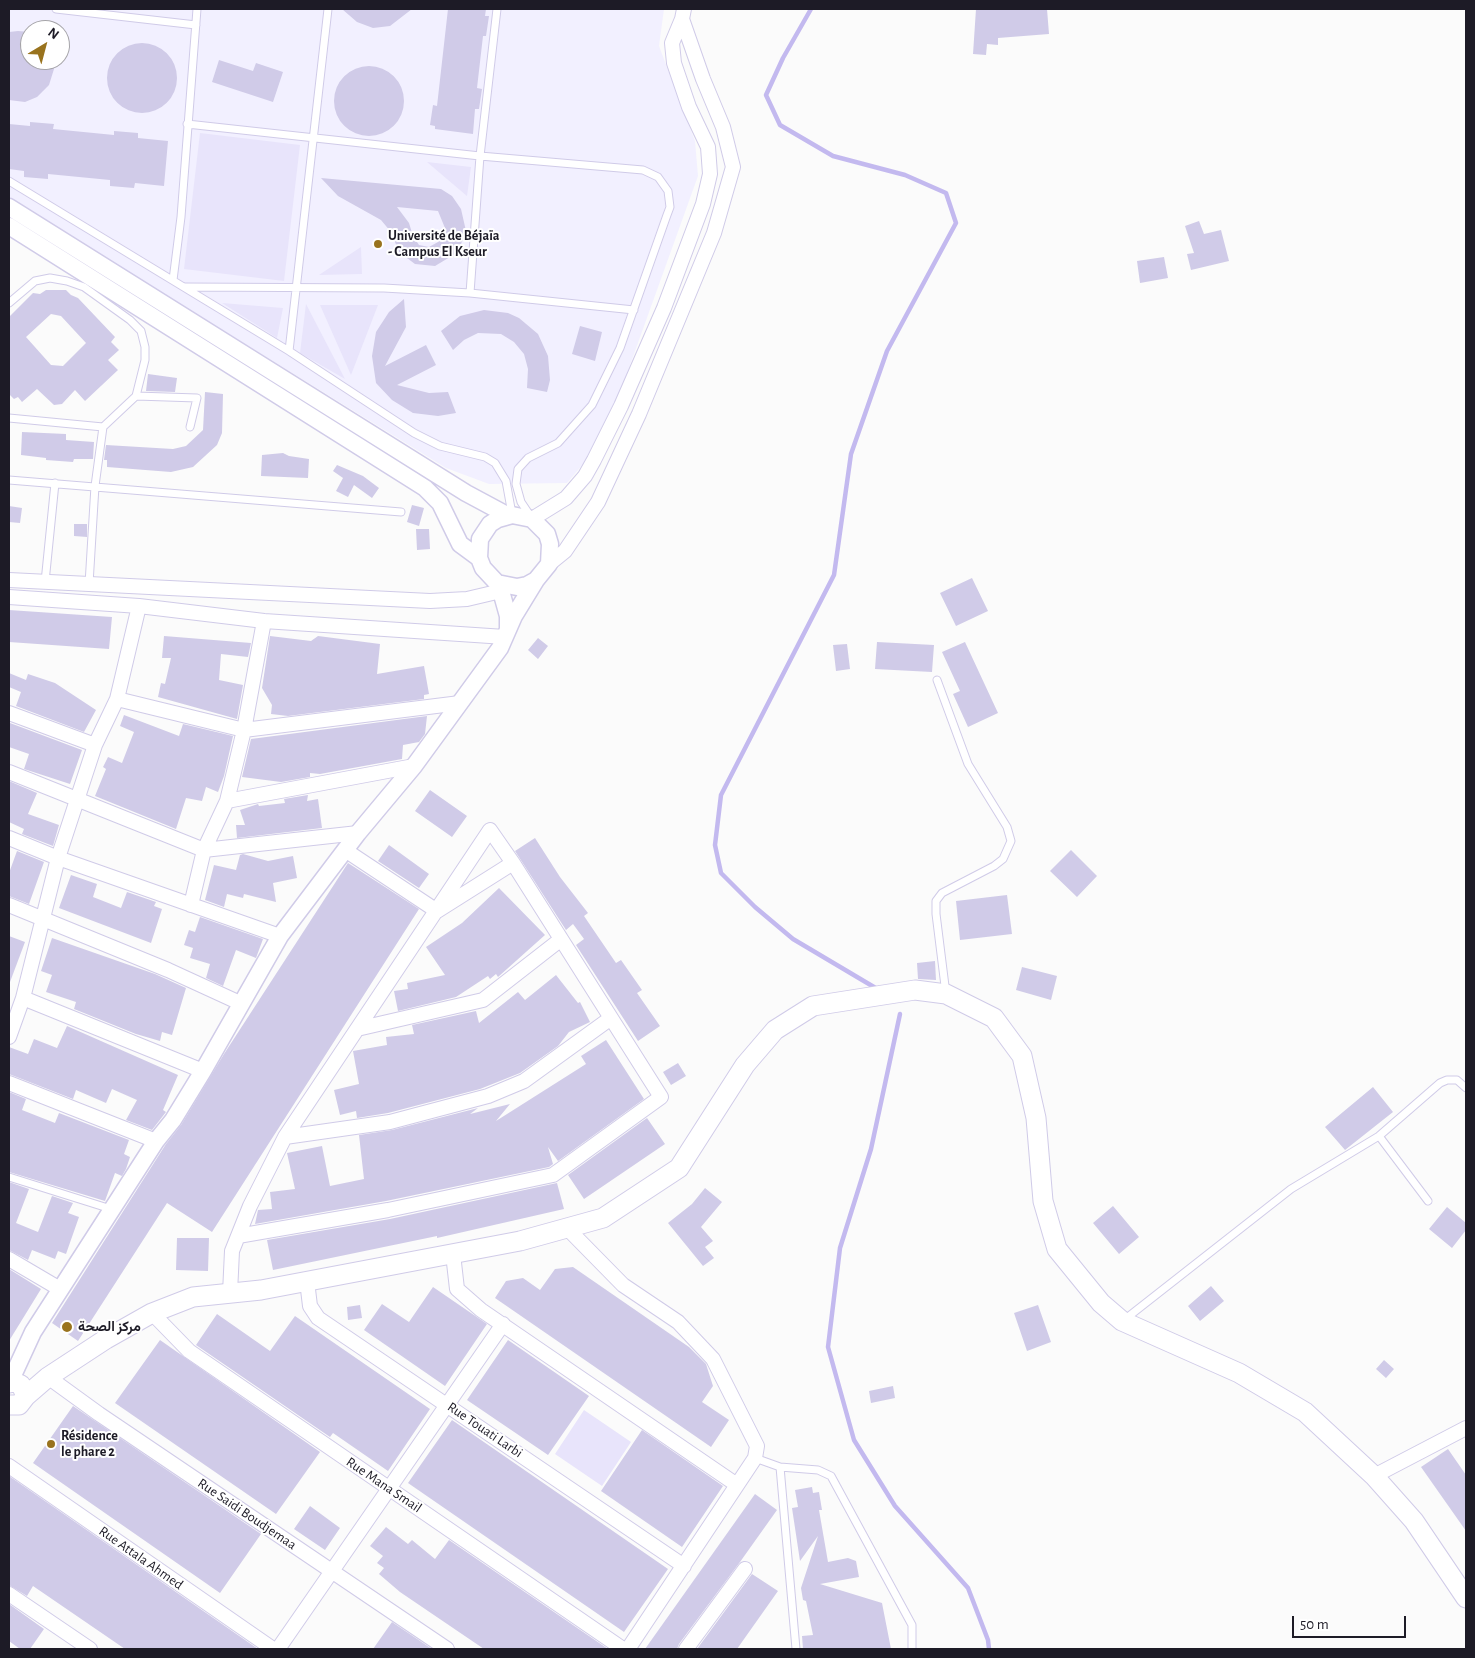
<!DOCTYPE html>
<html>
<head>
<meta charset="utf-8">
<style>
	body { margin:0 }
	#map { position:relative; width:1475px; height:1658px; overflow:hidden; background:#fbfbfb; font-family:"Alegreya Sans",sans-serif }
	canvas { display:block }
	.frame { position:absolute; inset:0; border:10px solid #1d1b26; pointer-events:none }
	.north { position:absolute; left:20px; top:20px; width:50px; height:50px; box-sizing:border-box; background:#fff; border:1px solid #a5a4a8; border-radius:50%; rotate:37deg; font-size:14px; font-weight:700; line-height:20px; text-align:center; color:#1d1b26 }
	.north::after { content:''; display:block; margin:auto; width:18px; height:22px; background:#99731e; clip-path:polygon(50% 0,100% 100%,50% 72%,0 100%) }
	.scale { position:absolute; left:1292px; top:1616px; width:114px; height:22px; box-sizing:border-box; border:2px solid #1d1b26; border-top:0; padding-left:6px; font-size:15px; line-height:18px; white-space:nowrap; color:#1d1b26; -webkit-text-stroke:4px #fff; paint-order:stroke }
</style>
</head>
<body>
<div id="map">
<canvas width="1475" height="1658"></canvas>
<div class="frame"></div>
<div class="north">N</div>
<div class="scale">50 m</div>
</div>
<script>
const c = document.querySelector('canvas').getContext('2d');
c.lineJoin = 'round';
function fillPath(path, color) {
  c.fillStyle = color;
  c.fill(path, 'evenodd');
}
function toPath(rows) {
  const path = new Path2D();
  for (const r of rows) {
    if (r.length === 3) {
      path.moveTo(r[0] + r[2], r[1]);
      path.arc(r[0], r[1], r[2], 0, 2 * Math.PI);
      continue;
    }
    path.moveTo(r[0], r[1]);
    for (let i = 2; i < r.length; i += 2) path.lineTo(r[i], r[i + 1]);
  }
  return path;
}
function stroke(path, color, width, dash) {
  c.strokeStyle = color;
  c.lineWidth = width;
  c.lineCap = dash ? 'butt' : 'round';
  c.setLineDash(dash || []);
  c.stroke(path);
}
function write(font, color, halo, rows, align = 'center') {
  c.font = font + ' "Alegreya Sans",Vazirmatn,sans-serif';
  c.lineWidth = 4;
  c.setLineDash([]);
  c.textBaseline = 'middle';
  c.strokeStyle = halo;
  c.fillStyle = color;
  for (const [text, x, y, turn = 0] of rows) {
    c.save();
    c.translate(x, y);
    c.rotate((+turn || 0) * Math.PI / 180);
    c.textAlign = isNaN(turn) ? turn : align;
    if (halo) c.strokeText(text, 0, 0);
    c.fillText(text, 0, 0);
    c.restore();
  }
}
fillPath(toPath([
	[9,9,664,9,659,46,695,141,698,176,607,429,589,457,567,483,489,484,446,468,9,198],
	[30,30,60,30,60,60,30,60]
]), '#f2f0ff');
fillPath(toPath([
	[200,133,300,145,284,281,184,269],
	[427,162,471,167,467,196],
	[361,247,362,274,319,275],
	[222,303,283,308,277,338],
	[306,304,345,379,300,353],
	[320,305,378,305,351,375],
	[584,1410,631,1442,602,1486,555,1454]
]), '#e8e4fb');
stroke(toPath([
	[811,9,783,58,766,95,780,125,833,156,905,175,946,193,956,223,887,351,851,454,834,575,721,795,715,845,721,873,755,907,793,939,879,990],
	[900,1014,871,1149,840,1248,828,1347,854,1440,895,1506,968,1588,988,1640,989,1649]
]), '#c3b9ef', 4.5);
fillPath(toPath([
	[342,9,412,9,390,26,373,28,357,22],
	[448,9,486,9,485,16,489,16,486,36,483,36,477,88,482,89,479,109,475,109,473,134,435,129,435,126,430,125,433,105,437,106],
	[976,9,1047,9,1049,34,998,38,998,45,987,44,986,55,973,54],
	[18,31,30,32,30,60,54,60,54,69,49,85,37,97,25,102,9,100,9,32],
	[142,78,35],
	[219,60,253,71,256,63,283,72,273,102,212,82],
	[369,101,35],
	[30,122,54,124,53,129,114,135,114,131,138,133,138,138,168,141,164,186,135,183,134,188,110,186,110,180,48,174,48,179,24,177,24,171,9,169,9,124,30,126],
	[321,178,441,189,452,196,461,209,466,231,461,244,455,254,435,266,415,264,399,252,391,232,381,220,338,196],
	[397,207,438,211,445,228,438,242,429,247,419,245,413,236,409,223],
	[1199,221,1204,234,1221,230,1229,261,1191,270,1187,254,1194,253,1185,226],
	[1164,257,1168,278,1140,283,1137,261],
	[46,290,66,290,71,295,78,298,115,337,111,342,119,350,108,360,118,370,85,401,75,390,62,404,54,405,37,389,22,402,18,397,14,399,9,394,9,317,33,293,40,294],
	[51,314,61,316,86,343,63,366,51,365,26,337],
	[404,299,406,327,385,366,426,345,436,365,397,385,429,393,448,392,456,413,438,416,413,413,392,400,376,383,372,356,376,332,389,312],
	[484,310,508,313,519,318,538,334,548,356,550,380,547,392,527,388,528,369,524,354,514,342,501,334,478,333,464,340,453,350,441,331,460,316],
	[580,326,602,332,595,361,572,354],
	[148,374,177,378,175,392,146,391],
	[205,392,223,394,222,433,217,445,193,467,171,472,107,467,107,460,104,460,106,445,173,449,186,446,203,430],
	[22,432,66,434,66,440,94,442,93,459,74,459,73,462,46,460,46,458,21,455],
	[283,453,289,456,309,459,308,478,261,476,262,455],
	[337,465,363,476,379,488,372,498,354,485,348,497,336,491,343,478,333,471],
	[412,505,424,508,419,526,407,522],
	[9,506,22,508,20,523,9,522],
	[74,524,87,524,87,537,74,536],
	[416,529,429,529,430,549,417,550],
	[972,578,988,611,956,626,940,593],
	[9,610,112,617,109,649,9,642],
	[164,636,251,643,248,657,221,654,219,680,243,685,237,719,158,697,161,683,165,684,171,658,162,658],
	[270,636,311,641,318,636,380,644,377,674,424,666,429,694,424,695,424,699,288,716,271,714,272,705,262,688],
	[538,638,548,646,538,659,528,650],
	[877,642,934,645,932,672,875,669],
	[965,642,998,713,968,727,953,694,960,691,942,652],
	[847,644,850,669,836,671,833,645],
	[9,673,26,680,28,674,55,683,96,710,84,732,16,706,21,692,9,687],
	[124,715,179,736,183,724,233,736,224,776,218,792,206,787,202,801,186,798,176,829,95,796,106,769,103,767,108,757,122,763,134,732,120,726],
	[427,716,425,734,419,742,403,745,402,759,320,774,310,773,310,777,281,782,242,777,251,739],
	[10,723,82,750,70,784,24,769,29,754,9,747],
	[9,781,37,793,28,814,59,825,53,846,22,834,24,829,9,822],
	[430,790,467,816,452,837,415,811],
	[308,795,307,801,318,799,322,828,237,838,236,825,245,825,240,810,258,804,259,806,285,803,284,799],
	[535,838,560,877,588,913,584,916,616,963,621,960,642,990,637,993,660,1026,638,1041,576,945,584,939,573,924,566,930,515,851],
	[389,845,429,874,419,888,378,861],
	[1071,850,1097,876,1077,897,1050,871],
	[17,851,44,862,29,904,9,896,9,873],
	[243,854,268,861,293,856,297,878,273,883,276,902,244,894,243,898,227,894,224,907,205,900,214,865,236,870,240,855],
	[348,863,419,909,212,1232,167,1203,78,1341,52,1323,166,1144,181,1125,224,1054],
	[71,875,97,884,93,897,121,908,127,892,156,902,154,906,162,909,151,943,59,908],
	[499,888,545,935,498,977,496,974,490,979,488,976,456,997,398,1011,394,991,408,989,407,983,445,975,426,947,462,923],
	[1007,895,1012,934,960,940,956,901],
	[200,917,263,939,256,958,236,950,223,986,206,978,210,964,190,958,193,948,184,945,189,930,195,932],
	[9,936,25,942,10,982,9,982],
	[52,938,155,974,186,988,172,1035,162,1032,160,1041,136,1034,74,1009,76,1002,46,992,52,975,41,971],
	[935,961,936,980,918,979,917,963],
	[1022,967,1057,976,1051,1000,1016,990],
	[556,975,578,1003,580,1002,590,1022,569,1032,558,1046,520,1073,480,1089,388,1113,357,1118,356,1111,340,1115,334,1090,359,1084,353,1051,387,1045,386,1037,414,1034,412,1025,476,1011,479,1023,518,992,525,1000],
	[67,1026,178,1075,163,1110,166,1112,152,1130,126,1120,137,1100,112,1089,106,1103,76,1090,73,1099,9,1074,9,1047,28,1054,34,1039,57,1048],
	[606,1040,644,1099,558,1161,548,1147,553,1164,549,1167,386,1201,255,1224,258,1210,272,1209,270,1192,295,1189,287,1153,322,1146,330,1186,364,1179,359,1135,392,1130,478,1108,470,1114,510,1104,496,1121,586,1064,581,1056],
	[678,1063,686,1076,671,1085,663,1072],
	[1373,1087,1393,1112,1345,1150,1325,1127],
	[9,1092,26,1099,22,1110,55,1123,59,1113,129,1140,124,1154,130,1157,126,1169,122,1176,115,1173,105,1201,9,1172],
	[647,1118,665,1144,584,1199,568,1175],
	[9,1182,29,1189,16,1223,38,1232,52,1196,73,1203,68,1213,79,1217,66,1254,58,1251,55,1259,32,1250,28,1260,9,1250],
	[557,1183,564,1209,437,1238,437,1236,273,1270,267,1240,390,1219],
	[705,1188,722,1202,701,1227,713,1241,705,1247,714,1258,703,1266,668,1223,692,1204],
	[1113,1206,1139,1237,1119,1254,1093,1223],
	[1447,1207,1466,1223,1466,1230,1452,1248,1429,1229],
	[177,1238,209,1238,208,1271,176,1270],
	[573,1267,689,1347,706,1364,713,1386,702,1402,729,1420,711,1447,495,1298,506,1281,523,1278,540,1290,555,1269],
	[9,1269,41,1289,9,1341],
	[1211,1286,1224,1301,1200,1321,1188,1306],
	[433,1287,487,1324,445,1386,364,1330,382,1304,409,1322],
	[360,1305,362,1318,348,1320,347,1307],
	[1038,1305,1051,1342,1027,1351,1014,1313],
	[217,1314,270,1351,295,1316,430,1409,388,1471,333,1433,330,1437,196,1345],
	[160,1340,320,1452,276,1514,115,1403],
	[508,1340,589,1396,548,1455,467,1400],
	[1384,1360,1394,1369,1386,1378,1376,1369],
	[893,1386,895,1398,871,1403,869,1391],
	[73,1406,261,1534,220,1593,33,1463],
	[452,1420,668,1569,624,1632,408,1483],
	[642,1430,723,1486,682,1547,601,1491],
	[1448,1449,1466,1475,1466,1531,1421,1467],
	[9,1476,258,1649,125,1649,33,1586,27,1596,9,1585],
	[812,1487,813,1493,819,1492,822,1510,819,1510,828,1562,848,1558,856,1561,859,1577,820,1584,882,1603,891,1649,803,1649,802,1636,813,1635,806,1601,803,1600,801,1588,818,1536,800,1561,792,1508,798,1507,795,1490],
	[755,1494,777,1510,740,1562,679,1644,677,1649,645,1649],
	[310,1506,340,1528,325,1550,294,1529],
	[386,1527,408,1544,412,1540,435,1559,449,1540,608,1649,484,1649,400,1592,379,1574,384,1568,377,1563,383,1556,370,1546],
	[752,1574,778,1591,737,1649,697,1649],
	[9,1604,44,1629,30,1649,20,1649,9,1641],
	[392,1622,426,1645,432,1649,373,1649]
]), '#d0cbe8');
const service = toPath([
	[56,9,196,25],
	[187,124,480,156,497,9],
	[9,181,289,351,414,433,440,446,485,457,495,463,506,481,512,514],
	[173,280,181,217,197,9],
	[185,287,384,288,470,293,634,310],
	[470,293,480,156,643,170,658,177,668,191,670,207,667,215,620,348,592,405,558,443,528,458,518,469,516,484,521,502,531,517],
	[9,303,35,281,50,278,67,281,84,287,130,320,141,331,145,347,145,360,136,396,103,427,95,486,89,584],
	[289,351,328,9],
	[136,396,197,398,190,427],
	[9,418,103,427],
	[9,480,401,512],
	[45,582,55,483],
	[937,680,968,764,1007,827,1011,841,1003,859,994,866,942,893,936,901,936,914,946,994],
	[1379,1136,1428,1201],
	[9,1177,111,1209],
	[1124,1320,1291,1189,1379,1136,1440,1083,1447,1080,1457,1080,1466,1088],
	[755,1458,780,1467,818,1470,831,1476,912,1625,912,1649],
	[780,1467,796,1649]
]);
const minor = toPath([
	[532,519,566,498,585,476,594,460,621,406,664,308,703,204,710,174,708,147,689,107,674,63,672,43,682,19,684,9],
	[549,564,565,551,598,502,639,414,714,233,733,167,723,127,703,79,682,19],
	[9,580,430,601,467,599,501,591],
	[9,597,139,606,264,621,505,637],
	[117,699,244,730,460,703],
	[9,713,95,745],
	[9,772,204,850,358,833],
	[227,801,414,766],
	[9,838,58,858,280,936],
	[345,850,437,911,513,863],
	[9,905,168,970,240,1003],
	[191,905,204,850,227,801,244,730,264,621],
	[23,998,203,1071],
	[357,1029,483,1000,560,940],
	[9,1037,23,998,58,858,77,800,95,745,117,699,139,606],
	[9,1083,156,1141],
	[285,1137,390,1122,488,1096,524,1081,611,1018],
	[567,1228,623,1285,678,1322,713,1359,757,1446,755,1458,628,1649],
	[453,1254,457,1289,481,1310,737,1485],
	[9,1259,60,1289],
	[307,1281,310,1306,318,1318,684,1566],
	[230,1293,232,1251,250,1206,285,1137,490,830,513,863,661,1097,553,1175,388,1210,238,1236],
	[152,1313,189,1351,623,1649],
	[48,1377,99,1414,447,1649],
	[9,1466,273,1649],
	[1374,1476,1466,1428],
	[9,1594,90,1649],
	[278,1649,503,1324],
	[686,1649,745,1569]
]);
const tertiary = toPath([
	[9,207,466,493,507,515],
	[9,226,425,488,440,503,460,544,479,558],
	[497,583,517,587,527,585,536,580,549,564,550,544,547,534,532,519,512,515,498,519,490,524,480,539,479,558,483,568,497,583,501,591,508,616,508,628],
	[10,1382,33,1332,156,1141,173,1120,203,1071,280,936,358,833,414,766,500,648,514,616,536,580]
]);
const secondary = toPath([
	[9,1383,14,1382,21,1385,26,1396,19,1405,9,1405],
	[26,1396,48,1377,106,1339,152,1313,193,1297,261,1290,520,1241,603,1218,679,1168,745,1065,775,1030,813,1006,915,990,946,994,994,1018,1022,1056,1036,1118,1043,1201,1057,1249,1101,1303,1122,1321,1239,1373,1305,1412,1374,1476,1414,1521,1466,1598]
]);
stroke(service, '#d0cbe8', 9);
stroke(minor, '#d0cbe8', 16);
stroke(tertiary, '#d0cbe8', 19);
stroke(secondary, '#d0cbe8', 21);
stroke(service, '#fff', 7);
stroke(minor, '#fff', 14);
stroke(tertiary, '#fff', 16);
stroke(secondary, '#fff', 19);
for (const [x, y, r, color] of [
	[378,244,5,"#99731e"],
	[67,1327,6,"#99731e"],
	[51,1444,5,"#99731e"]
]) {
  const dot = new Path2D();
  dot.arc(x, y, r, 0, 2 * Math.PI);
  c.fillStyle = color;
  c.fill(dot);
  stroke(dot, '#fff', 2);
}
write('bold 14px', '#1d1b26', '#fff', [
	["Université de Béjaïa",388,236],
	["- Campus El Kseur",388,252],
	["مركز الصحة",78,1327],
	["Résidence",61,1436],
	["le phare 2",61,1452]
], 'left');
write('14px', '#1d1b26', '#fff', [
	["Rue Touati Larbi",485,1430,34],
	["Rue Mana Smail",384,1485,34],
	["Rue Saidi Boudjemaa",247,1514,34],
	["Rue Attala Ahmed",141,1558,35]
]);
</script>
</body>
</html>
